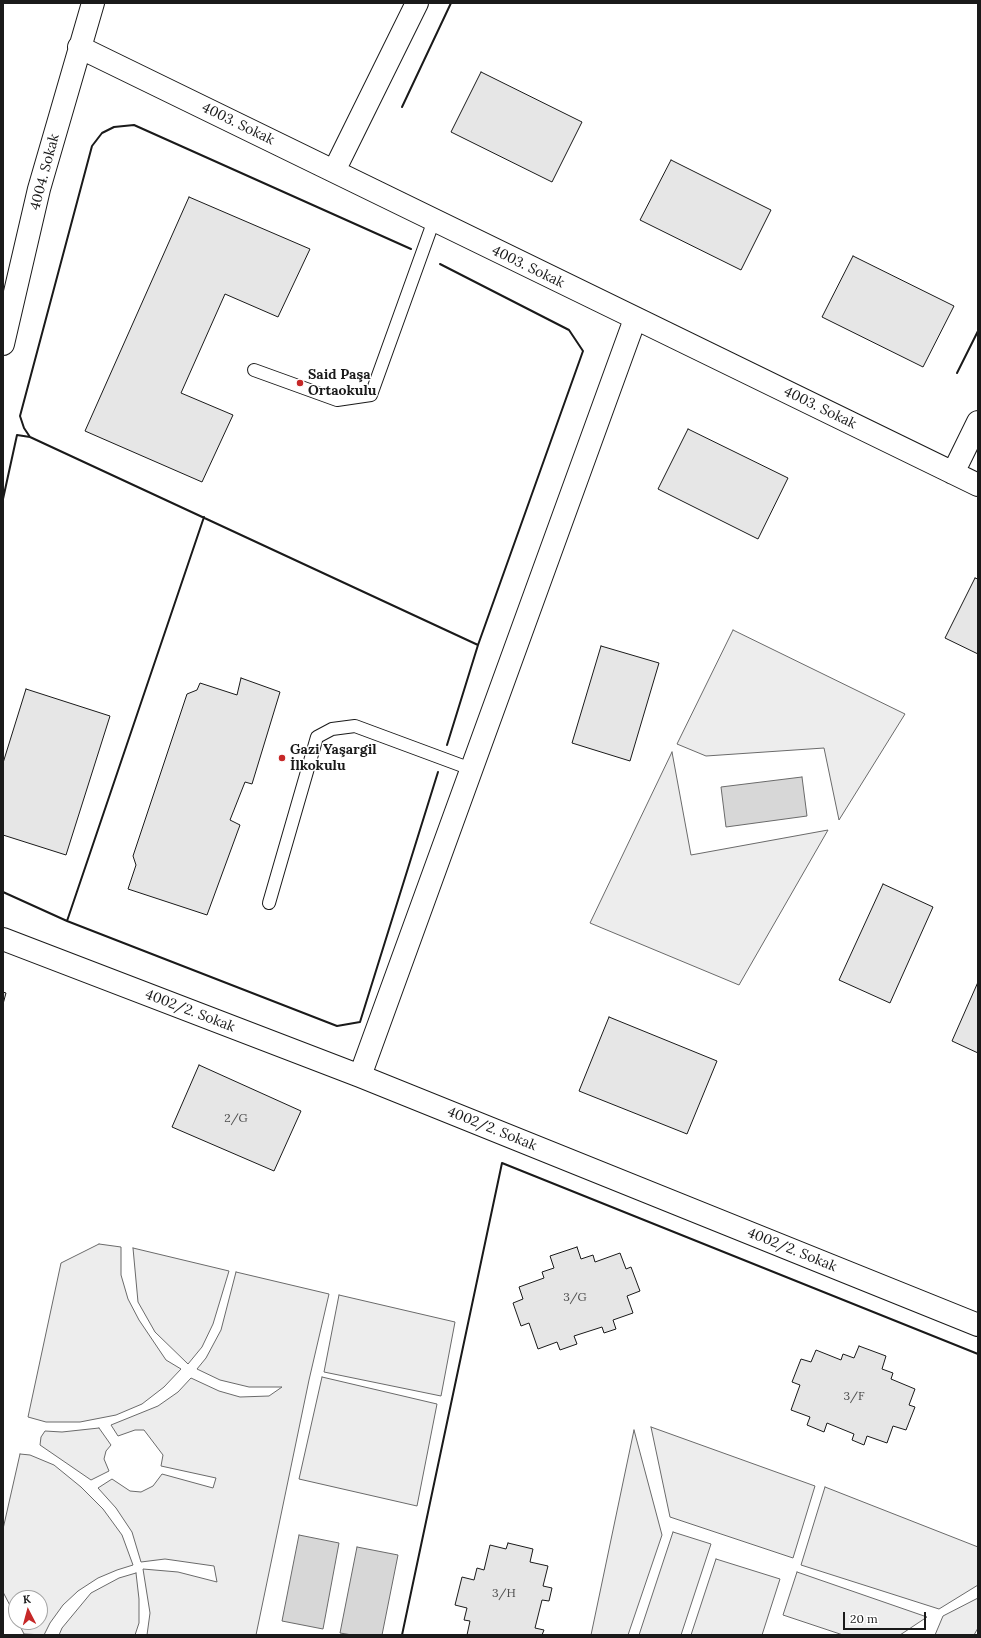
<!DOCTYPE html>
<html>
<head>
<meta charset="utf-8">
<style>
	body { margin:0 }
	#map { position:relative; width:981px; height:1638px; overflow:hidden; background:#fff; font-family:Lora,serif }
	canvas { display:block }
	.frame { position:absolute; inset:0; border:4px solid #1a1a1a; pointer-events:none }
	.north { position:absolute; left:8px; top:1590px; width:40px; height:40px; box-sizing:border-box; background:#fff; border:1px solid #a3a3a3; border-radius:50%; rotate:354deg; font-size:11px; font-weight:700; line-height:16px; text-align:center; color:#1a1a1a }
	.north::after { content:''; display:block; margin:auto; width:14px; height:18px; background:#c62828; clip-path:polygon(50% 0,100% 100%,50% 72%,0 100%) }
	.scale { position:absolute; left:843px; top:1612px; width:83px; height:18px; box-sizing:border-box; border:2px solid #1a1a1a; border-top:0; padding-left:5px; font-size:12px; line-height:14px; white-space:nowrap; color:#1a1a1a; -webkit-text-stroke:3px #fff; paint-order:stroke }
</style>
</head>
<body>
<div id="map">
<canvas width="981" height="1638"></canvas>
<div class="frame"></div>
<div class="north">K</div>
<div class="scale">20 m</div>
</div>
<script>
const c = document.querySelector('canvas').getContext('2d');
c.lineJoin = 'round';
function fillPath(path, color) {
  c.fillStyle = color;
  c.fill(path, 'evenodd');
}
function toPath(rows) {
  const path = new Path2D();
  for (const r of rows) {
    path.moveTo(r[0], r[1]);
    for (let i = 2; i < r.length; i += 2) path.lineTo(r[i], r[i + 1]);
  }
  return path;
}
function stroke(path, color, width, dash) {
  c.strokeStyle = color;
  c.lineWidth = width;
  c.lineCap = dash ? 'butt' : 'round';
  c.setLineDash(dash || []);
  c.stroke(path);
}
function write(font, color, halo, rows, align = 'center') {
  c.font = font + ' Lora,serif';
  c.lineWidth = 3;
  c.setLineDash([]);
  c.textBaseline = 'middle';
  c.strokeStyle = halo;
  c.fillStyle = color;
  for (const [text, x, y, turn = 0] of rows) {
    c.save();
    c.translate(x, y);
    c.rotate((+turn || 0) * Math.PI / 180);
    c.textAlign = isNaN(turn) ? turn : align;
    if (halo) c.strokeText(text, 0, 0);
    c.fillText(text, 0, 0);
    c.restore();
  }
}
const built = toPath([
	[733,630,905,714,839,820,824,748,706,756,677,744,733,630],
	[672,752,691,855,828,830,739,985,590,923,672,752],
	[99,1244,121,1247,121,1275,128,1299,139,1320,166,1360,181,1369,164,1387,142,1404,116,1415,80,1422,46,1422,28,1417,61,1263,99,1244],
	[133,1248,229,1271,213,1324,202,1347,188,1364,155,1332,138,1302,133,1248],
	[236,1272,329,1294,309,1380,256,1635,147,1635,150,1613,143,1569,178,1572,217,1582,214,1566,165,1559,141,1562,132,1532,116,1508,98,1488,112,1479,130,1491,141,1492,153,1486,162,1474,213,1488,216,1478,161,1466,163,1455,144,1430,135,1430,118,1436,111,1425,158,1406,178,1392,191,1378,219,1391,240,1397,269,1396,282,1387,249,1387,220,1380,197,1369,206,1358,221,1330,236,1272],
	[339,1295,455,1322,441,1396,324,1372,339,1295],
	[322,1377,437,1404,417,1506,299,1479,322,1377],
	[651,1427,815,1486,793,1558,670,1517,651,1427],
	[99,1428,111,1445,106,1451,104,1459,109,1471,91,1480,40,1445,41,1437,45,1431,62,1432,99,1428],
	[634,1430,662,1535,628,1635,591,1635,634,1430],
	[20,1454,30,1455,54,1465,81,1487,103,1509,122,1535,133,1565,117,1570,98,1578,78,1591,63,1605,50,1623,44,1635,24,1634,18,1622,40,1622,40,1598,16,1598,16,1617,3,1592,3,1529,20,1454],
	[825,1487,978,1547,978,1585,939,1609,801,1565,825,1487],
	[673,1532,711,1544,681,1635,639,1635,673,1532],
	[716,1559,780,1579,762,1635,691,1635,716,1559],
	[797,1572,927,1617,900,1635,843,1635,783,1615,797,1572],
	[136,1573,139,1599,139,1623,135,1635,59,1635,62,1628,91,1593,119,1578,136,1573],
	[978,1598,978,1628,974,1635,935,1635,943,1616,978,1598]
]);
fillPath(built, '#ededed');
stroke(built, '#6a6a6a', 1);
const water = toPath([
	[802,777,807,816,726,827,721,787,802,777],
	[299,1535,339,1543,323,1629,282,1621,299,1535],
	[357,1547,398,1555,382,1635,352,1635,340,1633,357,1547]
]);
fillPath(water, '#d7d7d7');
stroke(water, '#6a6a6a', 1);
const building = toPath([
	[481,72,582,122,552,182,451,132,481,72],
	[671,160,771,210,741,270,640,220,671,160],
	[189,197,310,249,278,317,225,294,181,393,233,415,202,482,85,431,189,197],
	[853,256,954,306,923,367,822,317,853,256],
	[688,429,788,478,758,539,658,489,688,429],
	[975,578,978,579,978,654,945,638,975,578],
	[601,646,659,663,630,761,572,743,601,646],
	[241,678,280,692,252,784,245,782,230,820,240,825,207,915,128,889,136,865,133,856,187,694,197,690,200,683,237,695,241,678],
	[26,689,110,716,66,855,3,835,3,763,26,689],
	[883,884,933,907,890,1003,839,980,883,884],
	[978,982,978,1053,952,1041,978,982],
	[3,992,6,993,3,1004,3,992],
	[609,1017,717,1061,687,1134,579,1091,609,1017],
	[199,1065,301,1111,274,1171,172,1127,199,1065],
	[577,1247,581,1259,593,1255,595,1262,620,1253,626,1269,631,1267,640,1291,627,1296,633,1313,613,1320,616,1329,604,1333,602,1327,574,1336,577,1344,560,1350,557,1342,538,1349,529,1323,521,1326,513,1303,523,1299,519,1287,544,1278,542,1272,554,1268,550,1256,577,1247],
	[859,1346,886,1356,882,1369,893,1373,891,1379,915,1389,909,1405,915,1407,906,1430,893,1426,887,1443,867,1436,864,1445,852,1440,854,1434,827,1423,824,1432,807,1425,810,1417,791,1410,800,1385,792,1382,801,1359,811,1362,816,1350,841,1360,843,1354,854,1358,859,1346],
	[508,1543,533,1549,530,1562,548,1566,543,1586,552,1588,549,1601,542,1600,535,1628,544,1630,542,1635,467,1635,470,1621,464,1620,467,1608,455,1605,462,1577,474,1580,477,1568,484,1570,490,1545,506,1549,508,1543]
]);
fillPath(building, '#e6e6e6');
stroke(building, '#1a1a1a', 1);
const lane = toPath([
	[254,370,337,400,371,395,434,220],
	[269,903,317,737,332,729,355,726,471,769]
]);
const street = toPath([
	[79,47,978,485],
	[334,171,417,3],
	[3,344,39,189,93,3],
	[953,473,978,422],
	[3,939,360,1076,978,1325],
	[360,1076,635,319]
]);
stroke(lane, '#1a1a1a', 14);
stroke(street, '#1a1a1a', 24);
stroke(lane, '#fff', 12);
stroke(street, '#fff', 22);
stroke(toPath([
	[402,107,451,3],
	[411,249,134,125,114,127,102,133,92,146,20,416,24,428,30,437,478,645,583,351,569,330,440,264],
	[957,373,978,331],
	[3,499,17,435,30,437],
	[204,517,67,921,337,1026,360,1022,438,772],
	[447,745,478,645],
	[3,892,67,921],
	[402,1635,502,1163,978,1354]
]), '#1a1a1a', 2);
for (const [x, y, r, color] of [
	[300,383,4,"#c62828"],
	[282,758,4,"#c62828"]
]) {
  const dot = new Path2D();
  dot.arc(x, y, r, 0, 2 * Math.PI);
  c.fillStyle = color;
  c.fill(dot);
  stroke(dot, '#fff', 1.5);
}
write('12px', '#4d4d4d', null, [
	["2/G",236,1119],
	["3/G",575,1298],
	["3/F",854,1397],
	["3/H",504,1594]
]);
write('14px', '#1a1a1a', '#fff', [
	["4003. Sokak",238,124,26],
	["4004. Sokak",45,172,-75],
	["4003. Sokak",528,267,26],
	["4003. Sokak",820,408,26],
	["4002/2. Sokak",190,1011,21],
	["4002/2. Sokak",492,1129,22],
	["4002/2. Sokak",792,1250,22]
]);
write('bold 14px', '#1a1a1a', '#fff', [
	["Said Paşa",308,375],
	["Ortaokulu",308,391],
	["Gazi Yaşargil",290,750],
	["İlkokulu",290,766]
], 'left');
</script>
</body>
</html>
